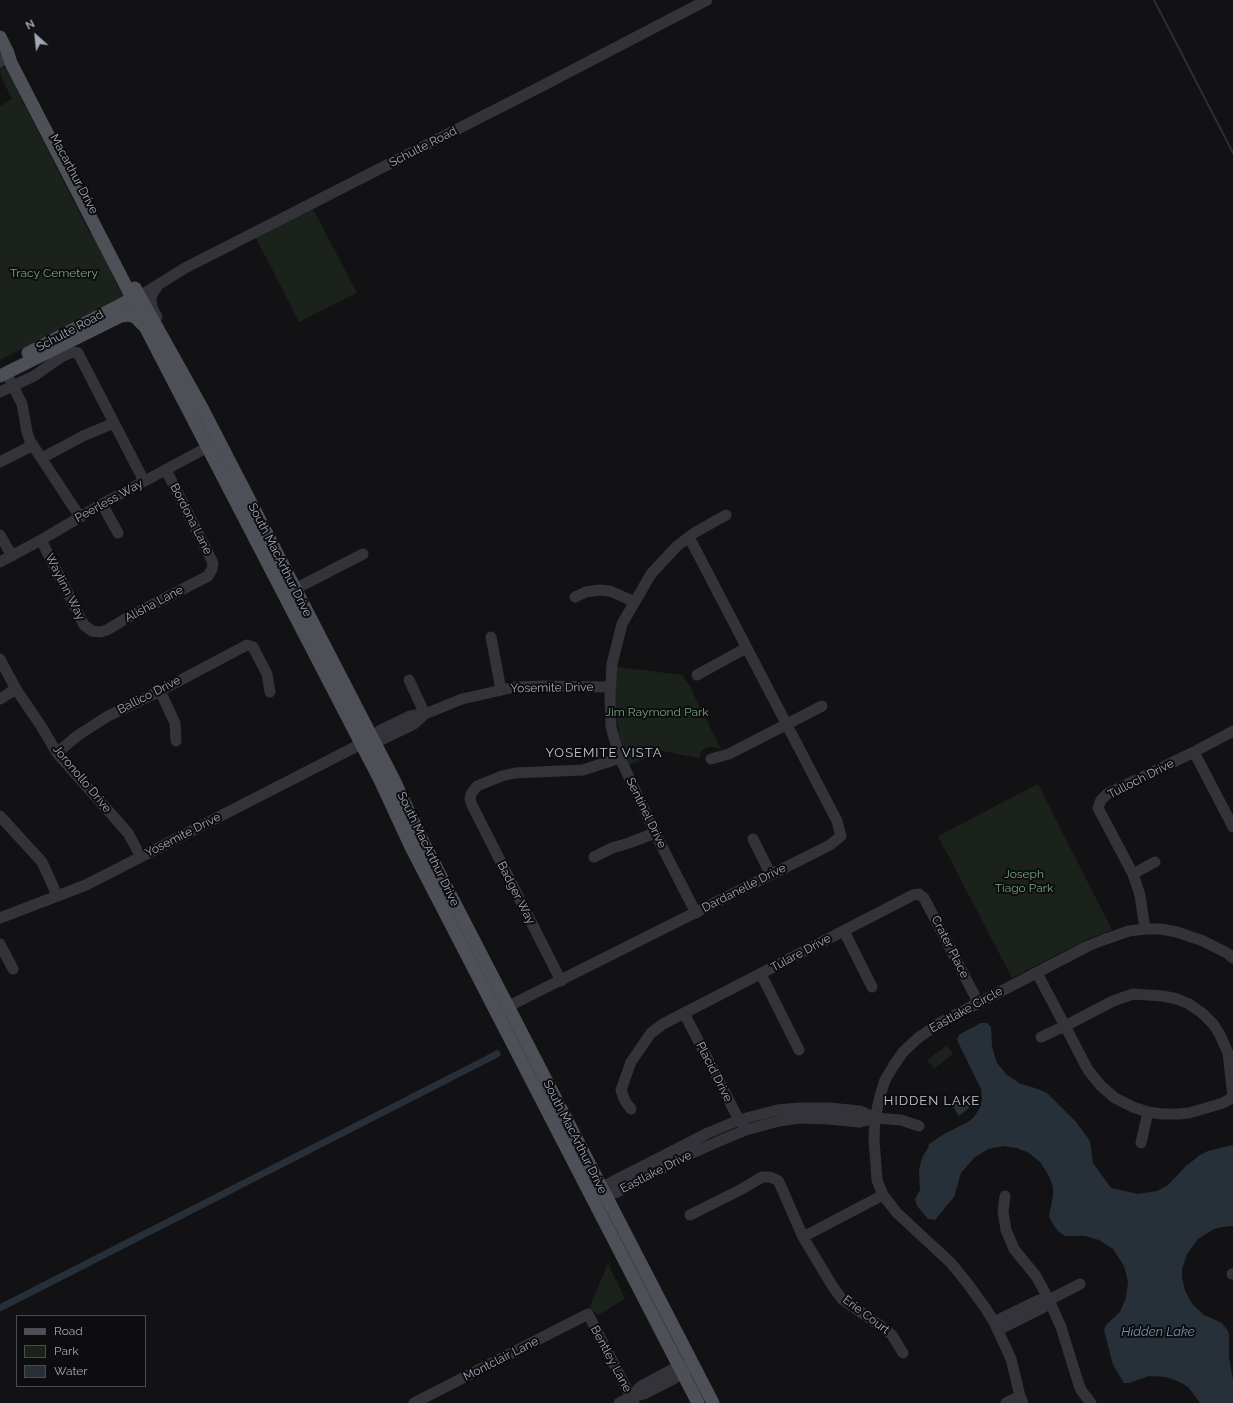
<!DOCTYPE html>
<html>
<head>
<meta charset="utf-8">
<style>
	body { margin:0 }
	#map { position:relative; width:1233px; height:1403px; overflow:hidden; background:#121214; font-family:Raleway,sans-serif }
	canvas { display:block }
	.legend { position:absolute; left:16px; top:1315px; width:130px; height:72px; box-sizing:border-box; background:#0d0d0f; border:1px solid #494b52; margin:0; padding:5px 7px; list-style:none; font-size:12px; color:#a2a7b6 }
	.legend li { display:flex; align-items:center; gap:8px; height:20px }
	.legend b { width:20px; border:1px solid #494b52 }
	.north { position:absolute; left:16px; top:16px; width:40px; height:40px; -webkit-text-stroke:3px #0d0d0f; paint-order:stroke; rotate:333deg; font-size:11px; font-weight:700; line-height:16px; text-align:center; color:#a2a7b6 }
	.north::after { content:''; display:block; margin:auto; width:14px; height:18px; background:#a2a7b6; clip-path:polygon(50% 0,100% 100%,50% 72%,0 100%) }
</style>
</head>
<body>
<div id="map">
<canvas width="1233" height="1403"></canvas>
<ul class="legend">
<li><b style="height:5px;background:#4e5058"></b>Road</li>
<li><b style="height:11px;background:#1a221b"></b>Park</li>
<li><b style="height:11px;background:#273038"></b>Water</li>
</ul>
<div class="north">N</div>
</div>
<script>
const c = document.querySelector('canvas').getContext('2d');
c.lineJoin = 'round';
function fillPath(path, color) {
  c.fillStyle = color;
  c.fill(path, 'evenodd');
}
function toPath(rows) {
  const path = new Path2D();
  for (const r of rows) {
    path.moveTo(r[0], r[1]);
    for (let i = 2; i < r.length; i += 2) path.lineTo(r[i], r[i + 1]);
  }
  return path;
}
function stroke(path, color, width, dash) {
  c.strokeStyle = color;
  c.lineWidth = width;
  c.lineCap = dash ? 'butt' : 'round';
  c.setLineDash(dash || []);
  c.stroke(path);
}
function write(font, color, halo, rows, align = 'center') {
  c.font = font + ' Raleway,sans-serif';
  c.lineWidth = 4;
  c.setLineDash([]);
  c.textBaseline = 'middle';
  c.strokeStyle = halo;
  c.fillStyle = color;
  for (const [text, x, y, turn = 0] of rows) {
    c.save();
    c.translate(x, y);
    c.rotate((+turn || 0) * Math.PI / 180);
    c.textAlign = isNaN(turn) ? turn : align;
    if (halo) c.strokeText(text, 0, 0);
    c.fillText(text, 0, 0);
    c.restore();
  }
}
fillPath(toPath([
	[0,67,7,68,23,95,20,96,90,233,97,235,112,265,111,272,123,297,0,360,0,106,12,99,1,77],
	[312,207,357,293,299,322,255,236],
	[617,667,683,675,686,682,691,687,691,689,721,749,714,747,708,747,702,750,699,758,662,751,629,765,620,737,617,720,615,701],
	[1038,784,1112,930,1090,938,1012,978,938,836],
	[947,1045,953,1054,934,1069,927,1060],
	[608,1264,625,1299,598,1315,589,1308]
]), '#1a221b');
fillPath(toPath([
	[981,1023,987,1023,991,1027,992,1046,995,1057,997,1063,1007,1075,1021,1084,1038,1089,1047,1093,1076,1122,1090,1141,1093,1163,1111,1188,1138,1194,1157,1191,1168,1185,1186,1166,1200,1155,1208,1151,1233,1145,1233,1226,1222,1227,1214,1229,1198,1239,1187,1254,1182,1269,1182,1277,1185,1291,1193,1305,1204,1315,1222,1323,1228,1331,1229,1336,1229,1357,1233,1380,1233,1403,1200,1403,1189,1388,1182,1383,1166,1377,1149,1376,1129,1383,1124,1383,1113,1365,1104,1330,1106,1325,1120,1312,1126,1298,1128,1282,1124,1266,1113,1249,1099,1240,1085,1236,1065,1236,1058,1231,1051,1221,1049,1216,1053,1196,1053,1187,1049,1176,1040,1162,1029,1153,1017,1148,1003,1146,988,1149,974,1158,961,1173,954,1197,935,1220,928,1219,917,1206,915,1199,920,1190,919,1169,923,1156,929,1146,928,1145,944,1134,968,1122,974,1117,980,1108,982,1099,981,1089,959,1044,957,1039,960,1034],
	[964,1097,971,1106,959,1116,951,1104,954,1102,957,1103]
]), '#273038');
stroke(toPath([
	[1154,0,1233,153]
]), '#273038', 2);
stroke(toPath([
	[0,1308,497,1054]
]), '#273038', 7);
stroke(toPath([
	[0,62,8,53],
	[140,296,185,268,542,86,707,0],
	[157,317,152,307,151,300,152,294,159,284],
	[10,380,22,404,27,432,30,441,80,517],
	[0,392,34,376,61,357,73,352,78,353,144,481],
	[42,458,83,436,114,423],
	[0,462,33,445],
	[102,504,118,533],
	[0,535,12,556],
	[41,540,84,625,92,631,100,632,107,630,127,618,208,576,212,569,213,563,166,470],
	[0,562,41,540,102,504,219,441],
	[288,588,295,589,363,554],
	[575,597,586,592,600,590,610,591,635,602],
	[491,637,501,690],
	[0,659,16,689,41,726,57,753,128,833,141,857],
	[697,675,746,648],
	[409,680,425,714],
	[160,691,175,723,176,741],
	[0,699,16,689],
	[367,743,383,739,414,724,425,714],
	[1194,752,1233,827],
	[57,753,77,736,108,716,160,691,247,645,253,647,267,674,270,692],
	[711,759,729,754,822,706],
	[0,816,42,862,57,895],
	[753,839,771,875],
	[594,857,612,848,629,843,655,833],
	[1133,874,1155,862],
	[696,913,655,833,620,758,611,727,610,697,612,664,622,624,651,574,676,547,694,533,726,515],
	[0,918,86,885,361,744,381,730,410,716,425,714,462,699,515,687,544,686,610,687],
	[1145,929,1140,895,1133,874,1098,808,1101,800,1107,794,1194,752,1233,731],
	[844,931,872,987],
	[0,944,13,969],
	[1037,973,1065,1026,1088,1070,1101,1086,1115,1098,1133,1107,1148,1112,1162,1114,1179,1114,1189,1113,1223,1103,1233,1097,1228,1053,1220,1035,1214,1025,1202,1013,1189,1004,1177,999,1163,996,1133,994,1113,1001,1065,1026,1041,1037],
	[761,974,799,1050],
	[561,981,472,805,470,799,471,794,477,786,502,776,515,773,583,770,620,758],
	[501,1010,830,845,841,836,837,821,689,537],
	[684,1013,739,1120,742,1124],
	[631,1109,625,1101,621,1090,631,1062,651,1033,663,1024,913,895,919,894,924,898,978,1002],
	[1141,1143,1148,1112],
	[596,1195,610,1183,708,1133,739,1120,777,1110,799,1108,829,1108,860,1111,875,1118],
	[1005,1196,1003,1211,1006,1230,1014,1249,1036,1276,1049,1300,1061,1327,1078,1382,1081,1390,1091,1403],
	[598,1197,615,1193,690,1154,724,1139,746,1130,779,1121,800,1118,828,1119,860,1122,875,1118,901,1120,919,1126],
	[690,1215,742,1189,762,1177,770,1177,777,1180,779,1182,803,1237,833,1287,842,1299,882,1327,892,1335,903,1353],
	[803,1237,883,1195],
	[1232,1274,1233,1274],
	[994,1322,1039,1300,1049,1300,1080,1284],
	[998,1330,1044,1307,1049,1300],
	[631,1397,641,1386,671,1370,687,1365],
	[414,1403,588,1314,634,1403],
	[619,1403,631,1397,644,1394,675,1378,689,1367],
	[1006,1403,1020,1396],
	[1023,1403,1020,1396,1011,1359,994,1322,986,1309,968,1284,951,1263,897,1213,883,1195,877,1180,874,1139,875,1118,880,1096,885,1080,894,1065,903,1052,918,1038,938,1024,1088,946,1103,940,1129,931,1145,929,1161,929,1177,932,1203,941,1227,953,1233,958]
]), '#333339', 11);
stroke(toPath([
	[0,37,8,53,11,63,127,288,139,315,380,780,411,847,698,1403],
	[135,288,202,408,394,780,420,836,713,1403],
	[28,353,126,302,139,296],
	[0,376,121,316,129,315,135,317,143,325]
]), '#4e5058', 13);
write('12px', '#a2a7b6', '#0d0d0f', [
	["Schulte Road",423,147,-27],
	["Macarthur Drive",74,174,62],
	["Schulte Road",70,331,-28],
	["Peerless Way",109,501,-29],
	["Bordona Lane",191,519,63],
	["South MacArthur Drive",280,560,63],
	["Waylinn Way",65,587,63],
	["Alisha Lane",154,604,-28],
	["Yosemite Drive",552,688,-1],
	["Ballico Drive",149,695,-27],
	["Joronollo Drive",82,779,50],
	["Tulloch Drive",1141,779,-27],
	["Sentinel Drive",646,813,64],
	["Yosemite Drive",183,835,-27],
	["South MacArthur Drive",428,849,64],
	["Dardanelle Drive",744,888,-27],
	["Badger Way",516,893,63],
	["Crater Place",950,947,63],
	["Tulare Drive",801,953,-28],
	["Eastlake Circle",966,1010,-29],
	["Placid Drive",714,1072,63],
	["South MacArthur Drive",575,1137,63],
	["Eastlake Drive",656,1172,-27],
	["Erie Court",866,1315,37],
	["Montclair Lane",501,1359,-27],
	["Bentley Lane",611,1359,62]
]);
write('12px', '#77a27c', '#0d0d0f', [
	["Tracy Cemetery",54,273],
	["Jim Raymond Park",657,712],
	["Joseph",1024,874],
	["Tiago Park",1024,888]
]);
c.letterSpacing = '1px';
write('13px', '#c4c7d1', '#0d0d0f', [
	["YOSEMITE VISTA",604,753],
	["HIDDEN LAKE",932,1101]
]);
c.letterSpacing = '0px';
write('italic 13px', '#7694b4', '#0d0d0f', [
	["Hidden Lake",1158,1332]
]);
</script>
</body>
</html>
